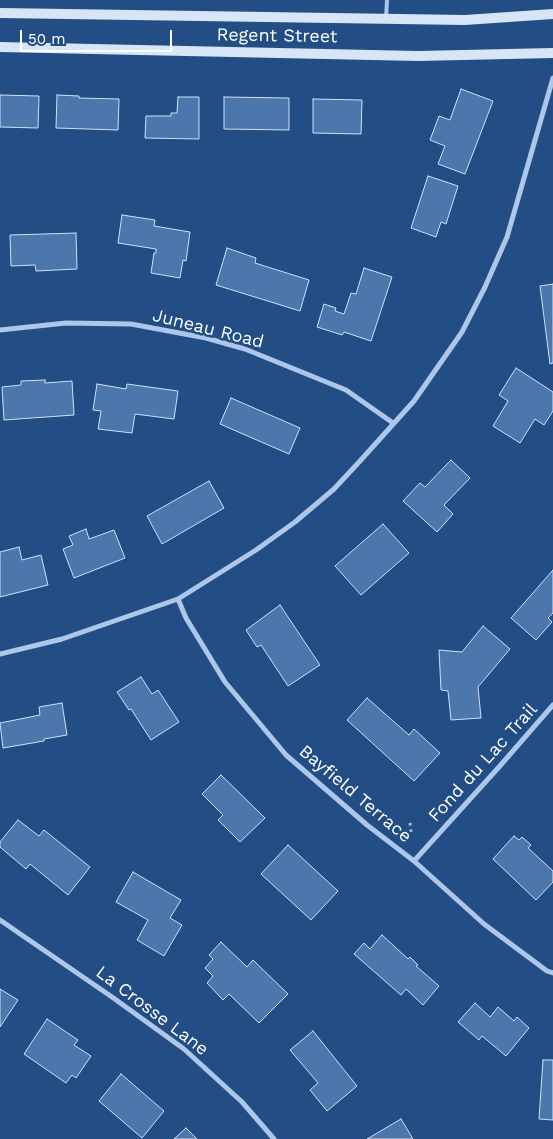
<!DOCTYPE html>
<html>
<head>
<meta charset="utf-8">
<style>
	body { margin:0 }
	#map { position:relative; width:553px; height:1139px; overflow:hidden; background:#234d85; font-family:"Work Sans",sans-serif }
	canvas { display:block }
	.scale { position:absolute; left:20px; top:30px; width:152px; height:22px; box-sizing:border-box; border:2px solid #fff; border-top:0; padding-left:6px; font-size:15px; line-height:18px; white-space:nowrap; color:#fff; -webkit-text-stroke:4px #234d85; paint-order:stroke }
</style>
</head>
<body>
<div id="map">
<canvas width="553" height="1139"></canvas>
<div class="scale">50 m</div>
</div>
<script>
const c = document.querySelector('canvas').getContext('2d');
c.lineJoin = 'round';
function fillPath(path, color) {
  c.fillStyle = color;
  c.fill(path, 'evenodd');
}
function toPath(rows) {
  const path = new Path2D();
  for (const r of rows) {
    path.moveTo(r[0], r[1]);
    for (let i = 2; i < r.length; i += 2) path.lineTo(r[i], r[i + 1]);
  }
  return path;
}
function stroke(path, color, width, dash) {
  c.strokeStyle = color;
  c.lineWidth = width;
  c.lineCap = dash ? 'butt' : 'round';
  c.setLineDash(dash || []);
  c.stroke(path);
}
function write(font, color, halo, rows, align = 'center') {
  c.font = font + ' "Work Sans",sans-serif';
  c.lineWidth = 5;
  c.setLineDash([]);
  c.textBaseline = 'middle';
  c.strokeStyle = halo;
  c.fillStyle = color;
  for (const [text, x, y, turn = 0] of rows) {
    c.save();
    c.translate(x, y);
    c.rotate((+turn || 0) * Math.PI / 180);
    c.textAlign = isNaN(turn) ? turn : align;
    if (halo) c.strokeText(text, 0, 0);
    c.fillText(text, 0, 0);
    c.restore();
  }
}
const building = toPath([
	[461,89,493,101,465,174,438,164,445,146,430,140,439,116,450,120,461,89],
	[0,95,39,96,38,128,0,127,0,95],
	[57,95,79,96,79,98,119,99,118,130,56,128,57,95],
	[178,97,199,97,199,139,145,138,146,116,171,116,171,113,177,113,178,97],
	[224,97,289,98,289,130,224,129,224,97],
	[313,99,362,100,361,134,313,133,313,99],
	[428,176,458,186,446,224,441,222,436,237,411,228,428,176],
	[122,215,155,220,154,226,190,232,186,261,183,260,180,278,151,273,154,253,156,253,156,249,118,243,122,215],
	[76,233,77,269,36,271,35,265,11,266,10,235,76,233],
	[227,248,256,258,255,263,309,280,300,311,216,285,227,248],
	[364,268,392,277,371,341,344,332,342,335,317,327,324,304,336,308,335,311,344,314,351,293,356,294,364,268],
	[553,284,553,363,550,364,540,286,553,284],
	[516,368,553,392,553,411,544,425,535,419,520,443,493,426,508,401,499,395,516,368],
	[45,380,45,383,72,381,74,415,4,420,2,387,21,385,21,381,45,380],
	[97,384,126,389,127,384,178,391,174,419,135,414,132,433,98,429,101,411,93,410,97,384],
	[231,398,300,428,289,454,220,424,231,398],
	[451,460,470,478,444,505,453,514,437,532,403,501,420,483,425,487,451,460],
	[209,481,224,508,162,544,147,516,209,481],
	[383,524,409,553,361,595,335,566,383,524],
	[86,529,89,539,114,530,125,558,74,578,63,549,73,545,69,536,86,529],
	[19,547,22,560,41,555,48,585,0,597,0,552,19,547],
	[553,570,553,613,548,618,552,622,536,640,511,618,553,570],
	[280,605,320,665,288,686,261,645,257,647,246,630,280,605],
	[483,626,510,649,478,687,481,718,451,720,448,691,441,690,439,650,462,652,483,626],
	[141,677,152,694,158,690,179,722,151,740,131,709,129,710,117,692,141,677],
	[367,698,409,735,414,729,440,753,414,781,347,720,367,698],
	[62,703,67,735,44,739,44,741,3,748,0,723,40,715,39,707,62,703],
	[221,775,265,818,240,842,218,820,223,815,202,794,221,775],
	[18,820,39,836,44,830,90,867,68,895,30,864,26,869,0,847,0,842,18,820],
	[514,836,519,840,522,837,531,845,528,848,553,871,553,882,536,900,493,859,514,836],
	[288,845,338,891,311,920,261,874,288,845],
	[133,872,181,900,170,918,182,925,164,956,137,940,148,920,116,902,133,872],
	[382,935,408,959,410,957,418,965,416,966,439,986,423,1005,406,989,401,995,354,954,364,943,370,949,382,935],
	[221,942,247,967,253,960,288,994,259,1023,229,994,223,1000,207,983,213,976,205,968,213,959,209,955,221,942],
	[0,989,18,1000,0,1027,0,989],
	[475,1003,490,1017,498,1007,514,1021,517,1017,529,1028,506,1056,482,1036,479,1040,458,1022,475,1003],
	[47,1019,78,1040,74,1045,91,1056,76,1078,72,1075,66,1083,24,1054,47,1019],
	[313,1031,357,1086,327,1111,310,1090,318,1083,290,1050,313,1031],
	[543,1060,553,1060,553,1120,539,1119,543,1060],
	[121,1074,164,1111,142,1138,99,1101,121,1074],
	[401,1119,413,1139,367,1139,401,1119],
	[186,1128,197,1139,174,1139,186,1128]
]);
fillPath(building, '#4b77ad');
stroke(building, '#d0e1f7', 1);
stroke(toPath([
	[410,823,411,832]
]), '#acc7e9', 3, [2.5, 4]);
stroke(toPath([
	[386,19,387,0]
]), '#acc7e9', 4);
stroke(toPath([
	[0,330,66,323,131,324,206,338,245,349,346,390,393,423],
	[178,599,186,618,225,682,286,755,367,825,414,861,484,924,547,971,553,973],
	[0,654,62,639,178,599,256,550,295,522,334,489,360,461,414,401,462,332,485,287,507,237,553,78],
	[414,861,499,767,553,705],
	[0,920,112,997,184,1049,242,1102,274,1139]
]), '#acc7e9', 5);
stroke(toPath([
	[0,13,465,20,553,14],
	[0,47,418,56,553,53]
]), '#d7e5f7', 10);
write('18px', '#fff', '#234d85', [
	["Regent Street",277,36,1],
	["Juneau Road",208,329,14],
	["Fond du Lac Trail",483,763,-48],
	["Bayfield Terrace",355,794,40],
	["La Crosse Lane",152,1011,37]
]);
</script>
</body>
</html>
